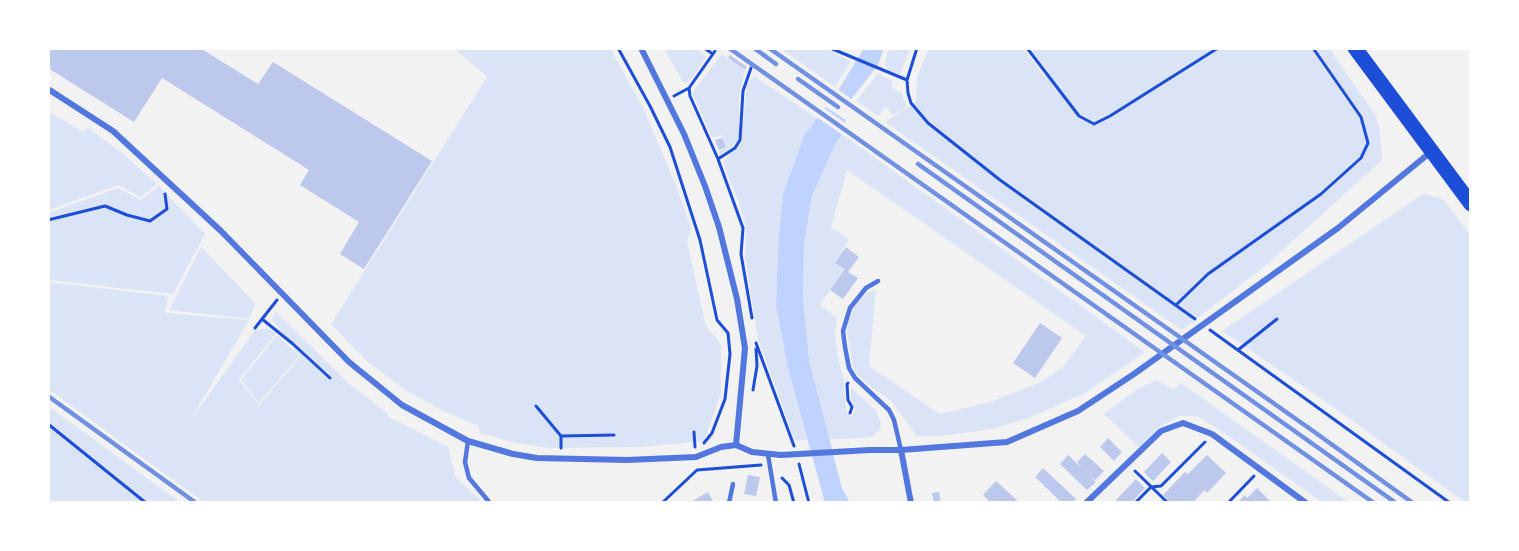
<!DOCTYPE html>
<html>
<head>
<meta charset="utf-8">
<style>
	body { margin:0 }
	#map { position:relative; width:1519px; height:551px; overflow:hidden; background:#f2f2f2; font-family:"Exo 2",sans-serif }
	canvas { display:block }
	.frame { position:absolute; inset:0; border:50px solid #fff; pointer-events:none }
</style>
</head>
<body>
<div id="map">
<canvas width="1519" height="551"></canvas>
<div class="frame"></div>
</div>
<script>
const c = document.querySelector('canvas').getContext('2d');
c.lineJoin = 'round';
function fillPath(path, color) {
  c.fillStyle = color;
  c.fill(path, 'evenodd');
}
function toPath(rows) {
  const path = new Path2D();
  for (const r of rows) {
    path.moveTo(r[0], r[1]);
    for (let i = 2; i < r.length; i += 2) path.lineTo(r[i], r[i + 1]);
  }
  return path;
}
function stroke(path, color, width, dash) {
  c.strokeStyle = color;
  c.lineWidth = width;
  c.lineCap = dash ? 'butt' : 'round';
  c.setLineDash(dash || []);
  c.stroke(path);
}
fillPath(toPath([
	[454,48,610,48,644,110,676,185,691,228,687,242,706,326,721,344,721,393,704,441,641,447,549,448,512,442,480,433,479,426,443,411,405,390,366,360,331,324,487,77],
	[664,48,697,48,706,57,693,77,686,83,683,82],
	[780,48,823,48,851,61,835,87],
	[889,48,910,48,900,75,887,70,885,62],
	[929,48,1023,48,1045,77,1049,73,1030,48,1329,48,1376,116,1380,133,1382,160,1264,267,1182,330,885,122,916,102,917,77],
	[722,54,745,71,739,96,739,137,736,144,720,155,719,151,727,147,721,135,712,138,693,95,693,92],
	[878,73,893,81,891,87,902,94,907,107,893,115,886,107,878,116,856,101],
	[754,76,817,118,805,134,778,249,776,306,788,369,807,440,795,441,758,339,745,257,746,228,739,203,723,162,741,143,747,84],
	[48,111,83,132,87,127,121,152,157,184,141,197,118,185,48,210],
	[842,134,1145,352,1085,393,1029,418,991,429,942,436,917,436,891,401,866,383,856,373,852,363,847,331,849,320,854,307,868,292,876,290,869,366,940,414,990,402,1041,382,1063,367,1086,336,847,170,831,227,849,239,835,263,845,269,820,305,837,318,835,333,838,359,843,375,847,414,852,416,855,410,851,399,851,387,876,411,881,424,879,431,873,436,865,438,829,439,809,360,803,298,804,244,812,196,836,143],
	[159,186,205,234,173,294,48,280,48,213,118,188,141,200],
	[1423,194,1443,199,1471,236,1471,503,1466,503,1332,406,1222,331],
	[201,247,256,304,249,319,169,310],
	[48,282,168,296,165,313,249,320,190,421,255,330,268,328,276,334,239,380,259,405,300,357,272,319,275,311,345,380,388,414,387,416,448,447,455,476,483,503,205,503,48,389],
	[277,335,299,356,259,403,241,380],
	[1157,380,1173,390,1181,383,1350,503,1323,503,1227,435,1197,416,1180,416,1160,426,1139,447,1104,414,1137,389],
	[48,406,88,435,181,503,48,503]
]), '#dbe4f7');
fillPath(toPath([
	[864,48,884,48,878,65,852,98,842,134,836,143,812,196,804,244,803,298,809,360,842,488,850,503,825,503,788,369,776,306,778,249,783,194,805,134,839,89]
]), '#bfd3fe');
fillPath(toPath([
	[836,88,854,101,849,122,823,105],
	[822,107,848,125,844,136,815,116]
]), '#f2f2f2');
fillPath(toPath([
	[48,48,200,48,258,84,273,62,432,161,364,269,340,254,359,222,300,185,309,170,162,78,134,122,48,68],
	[730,55,747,67,745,70,728,58],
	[722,138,726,147,719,150,715,140],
	[846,247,859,257,848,272,858,278,843,299,830,290,845,269,835,263],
	[1040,323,1062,338,1035,378,1013,363],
	[1108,438,1122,452,1114,461,1100,447],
	[1162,453,1171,462,1153,481,1144,472],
	[1085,454,1104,471,1095,480,1089,476,1096,482,1087,490,1060,464,1068,455,1083,469,1077,462],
	[1207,455,1226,473,1207,493,1205,490,1195,500,1198,503,1171,503,1163,495,1185,472,1188,474],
	[1043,468,1076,499,1072,503,1062,503,1035,477],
	[748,475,760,477,756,496,744,494],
	[1136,479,1145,488,1132,502,1113,503],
	[996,481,1006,490,1020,503,991,503,983,495],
	[1257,488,1272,503,1237,503,1245,495,1247,498],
	[708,492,714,503,689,503],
	[939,492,941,503,934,503,932,493]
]), '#bdc9ec');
stroke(toPath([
	[618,48,650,106,670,147,700,240,717,320,728,333,730,354,725,399,712,433,704,443],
	[704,48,713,54],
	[830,48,907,80],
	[917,48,907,80,908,93,911,103,928,123,1000,180,1195,319],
	[1027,48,1079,116,1094,124,1110,116,1218,48],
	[689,88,690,96,718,159,743,228,741,254,752,318],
	[674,96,689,88,715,51],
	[718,159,735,148,740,140,743,91,751,68],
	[48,220,105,206,127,215,150,221,167,209,165,194],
	[1176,305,1208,274,1321,194,1361,158,1368,143,1361,117,1313,48],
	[262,319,293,344,330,378],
	[255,328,277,300],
	[1210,330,1450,503],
	[756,343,794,446],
	[1238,350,1277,319],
	[848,383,847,384,848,400,852,407,850,413],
	[753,390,757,366,756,349],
	[536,406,561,436],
	[48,424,146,503],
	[694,432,695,447],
	[561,448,561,436,614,435],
	[799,464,809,503],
	[1135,471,1168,503],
	[782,478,789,485,794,503],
	[662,503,697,470,761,465],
	[1135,503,1151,487,1161,486,1205,442],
	[1228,503,1254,476]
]), '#1d4ed8', 3);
stroke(toPath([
	[878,281,866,288,850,308,843,331,845,347,849,368,855,378,889,410,894,420,901,450],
	[468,441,465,462,469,478,490,503],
	[768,455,776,503],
	[729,503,733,484]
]), '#5277de', 4.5);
stroke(toPath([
	[641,48,684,134,705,186,719,227,737,299,745,348,736,445],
	[48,89,113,131,221,231,349,362,402,405,468,441,513,454,537,458,627,460,696,457,721,447,736,445,752,452,781,455,870,450,901,450,1007,442,1078,411,1134,374,1338,228,1432,151],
	[901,450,911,503],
	[1086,503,1161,431,1183,423,1212,434,1306,503]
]), '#5277de', 6);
stroke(toPath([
	[1355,48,1471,204]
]), '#1d4ed8', 15);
stroke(toPath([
	[729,48,1374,503],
	[754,48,776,64],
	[769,48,1313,431,1413,503],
	[798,79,838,107],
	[918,164,1396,503],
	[48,396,196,503]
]), '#7290e2', 4.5);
</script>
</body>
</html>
